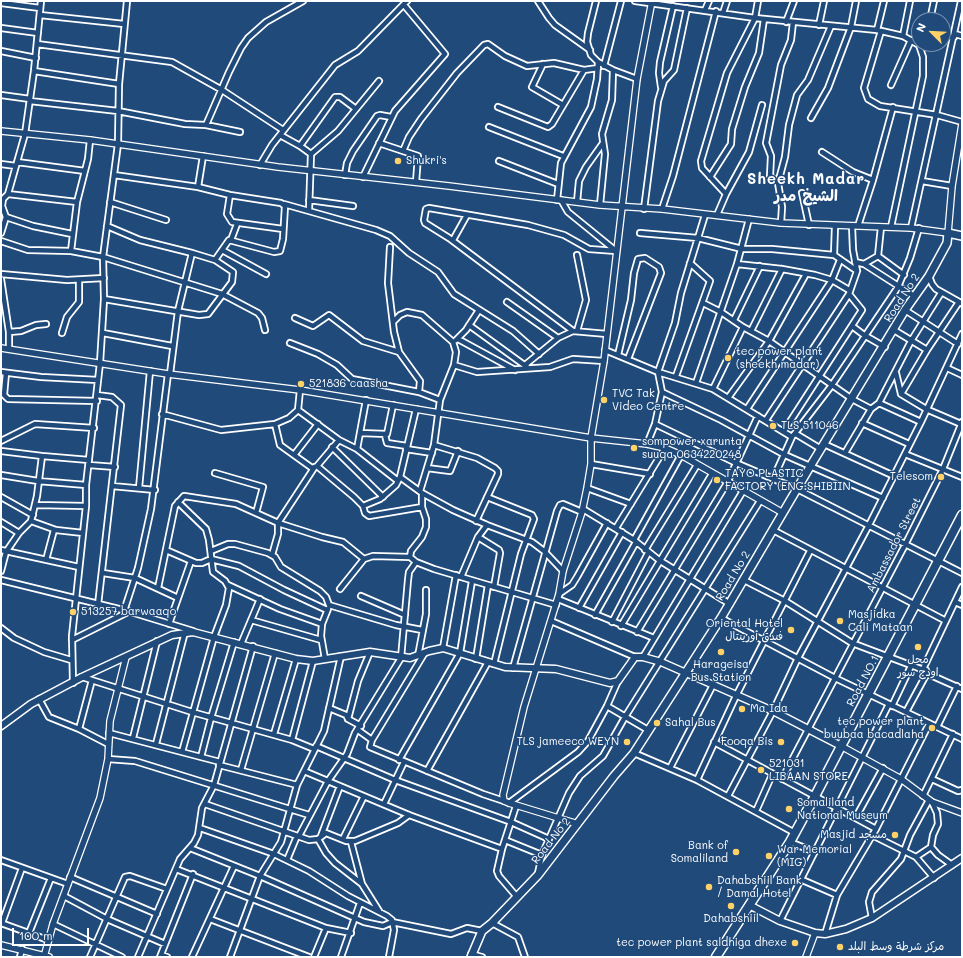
<!DOCTYPE html>
<html>
<head>
<meta charset="utf-8">
<style>
	body { margin:0 }
	#map { position:relative; width:963px; height:958px; overflow:hidden; background:#1f4a7a; font-family:Mali,sans-serif }
	canvas { display:block }
	.frame { position:absolute; inset:0; border:2px solid #fff; pointer-events:none }
	.north { position:absolute; left:911px; top:12px; width:40px; height:40px; box-sizing:border-box; background:#1f4a7a; border:1px solid #7992af; border-radius:50%; rotate:294deg; font-size:11px; font-weight:700; line-height:16px; text-align:center; color:#fff }
	.north::after { content:''; display:block; margin:auto; width:14px; height:18px; background:#ffd166; clip-path:polygon(50% 0,100% 100%,50% 72%,0 100%) }
	.scale { position:absolute; left:12px; top:928px; width:77px; height:18px; box-sizing:border-box; border:2px solid #fff; border-top:0; padding-left:5px; font-size:12px; line-height:14px; white-space:nowrap; color:#fff; -webkit-text-stroke:3px #1f4a7a; paint-order:stroke }
</style>
</head>
<body>
<div id="map">
<canvas width="963" height="958"></canvas>
<div class="frame"></div>
<div class="north">N</div>
<div class="scale">100 m</div>
</div>
<script>
const c = document.querySelector('canvas').getContext('2d');
c.lineJoin = 'round';
function toPath(rows) {
  const path = new Path2D();
  for (const r of rows) {
    path.moveTo(r[0], r[1]);
    for (let i = 2; i < r.length; i += 2) path.lineTo(r[i], r[i + 1]);
  }
  return path;
}
function stroke(path, color, width, dash) {
  c.strokeStyle = color;
  c.lineWidth = width;
  c.lineCap = dash ? 'butt' : 'round';
  c.setLineDash(dash || []);
  c.stroke(path);
}
function write(font, color, halo, rows, align = 'center') {
  c.font = font + ' Mali,"Playpen Sans Arabic",sans-serif';
  c.lineWidth = 3;
  c.setLineDash([]);
  c.textBaseline = 'middle';
  c.strokeStyle = halo;
  c.fillStyle = color;
  for (const [text, x, y, turn = 0] of rows) {
    c.save();
    c.translate(x, y);
    c.rotate((+turn || 0) * Math.PI / 180);
    c.textAlign = isNaN(turn) ? turn : align;
    if (halo) c.strokeText(text, 0, 0);
    c.fillText(text, 0, 0);
    c.restore();
  }
}
const minor = toPath([
	[538,1,549,18,555,25,590,50],
	[596,1,588,33,587,42,591,55,598,62,613,70,637,79],
	[635,1,755,18,877,30,903,36,919,45,923,57,923,76,891,227],
	[1,3,40,8],
	[705,10,709,1],
	[723,13,727,1],
	[40,15,124,24],
	[930,20,934,1],
	[786,22,794,1],
	[819,25,824,1],
	[1,28,38,33],
	[877,30,884,1],
	[881,31,864,88,868,99,880,106,937,115,962,122],
	[955,34,962,36],
	[903,36,910,1],
	[943,37,954,37],
	[37,44,172,62,222,90,283,130],
	[1,51,36,58],
	[543,64,532,87,563,105],
	[604,66,621,1],
	[34,71,119,84],
	[891,85,911,40],
	[661,87,659,73,660,62,673,6],
	[1,95,30,99],
	[30,101,118,111,185,124,206,125,240,132],
	[498,107,548,127,552,124,584,70],
	[811,118,828,88,851,27,856,1],
	[206,125,229,72,241,48,248,38,266,22,303,1],
	[489,127,563,156],
	[280,135,300,146,311,154,309,210],
	[379,143,418,156,416,182],
	[300,146,335,97,340,97,356,109],
	[403,151,409,137,421,119,457,73,484,45,488,44,505,56,527,66,554,63,584,70,598,68],
	[822,152,853,172,873,180,858,226],
	[311,154,338,131,379,81],
	[499,161,558,184],
	[17,162,85,171],
	[1,164,16,166],
	[260,165,272,145,335,65,358,51,407,1],
	[114,175,198,187,203,156],
	[345,175,347,163,353,151,377,116,380,115,391,117],
	[363,177,395,111,445,54,404,5],
	[710,177,731,144,732,129,745,87,759,53,764,19],
	[873,180,893,107],
	[922,181,952,186],
	[778,183,770,176,771,156,766,143,781,65,791,40,793,22],
	[198,187,230,195,281,203,285,206,283,239,280,251,274,252,229,240,215,260],
	[802,193,809,225],
	[8,194,77,202],
	[726,194,749,152,762,105],
	[230,195,227,214,232,222,283,229],
	[309,200,353,206],
	[557,200,561,163,591,107,597,79,598,62],
	[561,200,568,212,616,251],
	[110,202,166,220],
	[577,202,579,181,586,167,603,143],
	[284,204,376,230,390,236,409,253,438,272,454,294,513,331,539,354],
	[600,205,605,154,602,134,612,100,613,70],
	[644,209,658,101,664,81,674,70,687,8],
	[662,209,673,176,716,11],
	[717,215,726,194,702,168,701,161,727,73,755,18,758,1],
	[6,217,33,226,72,234],
	[781,223,782,207,778,183,785,157,789,125,797,95,808,80,831,26],
	[107,226,140,240,192,253,178,311,170,374],
	[911,228,961,1],
	[1,233,6,217,2,206,3,199,8,194,25,134,34,71,41,1],
	[640,233,698,238,742,249,772,249,834,255,857,271],
	[231,240,237,224],
	[453,240,467,215],
	[1,241,28,250,71,251,103,257,222,294,258,313,262,318,265,330],
	[390,247,388,283,394,332,399,352,420,381,419,392],
	[222,250,266,274],
	[71,251,77,202,88,159,90,140],
	[577,255,586,300,577,331],
	[834,255,835,226],
	[878,256,904,275],
	[878,256,881,227],
	[855,262,864,264,914,296],
	[737,264,782,269,815,275,832,280,849,290],
	[864,264,878,256],
	[1,274,67,280,104,278],
	[929,276,932,284,936,289,961,303],
	[1,279,9,332,9,349],
	[104,299,199,315,208,314,232,282,233,272,215,260,192,253],
	[507,302,558,338],
	[703,303,721,312,743,327,769,341,852,399,871,409],
	[905,310,958,344],
	[295,318,313,326,329,315,363,341,399,352],
	[734,320,760,266],
	[393,322,400,315,407,312,422,315,453,342,456,352,454,365,440,400,434,445,420,491],
	[469,325,527,367],
	[852,326,864,335,885,347],
	[894,330,927,350],
	[573,331,449,238,425,223,424,220,426,209,429,208,528,225,564,235,589,249,616,251],
	[751,331,782,269],
	[9,332,21,331,36,325,46,324],
	[62,333,67,317,79,302,79,280],
	[103,333,172,346],
	[458,339,515,370],
	[456,340,466,330,479,310],
	[290,343,318,354,337,365,352,379,419,392,440,400],
	[605,350,658,372,713,389,792,437],
	[618,355,631,300,634,273,638,259,645,258,659,267,661,273,628,359],
	[454,365,477,372,550,367,573,359,604,361],
	[525,365,558,338,573,331,607,334],
	[947,368,962,375],
	[1,372,41,377,98,380],
	[6,373,4,395,8,399,97,401],
	[896,373,901,394,926,409,961,424],
	[676,376,710,281,690,263],
	[696,383,737,264,749,219],
	[713,389,743,327],
	[300,390,298,410,339,440,357,449,398,481],
	[662,392,721,420,785,455,883,498],
	[901,394,927,350,959,302],
	[97,395,112,397,121,405,98,605],
	[728,398,769,341,806,274],
	[879,403,921,422],
	[747,409,832,280,840,260],
	[162,414,221,430,275,424,289,418,298,410],
	[766,420,849,294,857,271,853,250,852,226],
	[862,423,909,444],
	[275,424,280,445,312,468,317,466,339,440],
	[655,424,736,463,797,489,962,573],
	[784,431,862,310,849,294],
	[360,433,387,434,393,405],
	[796,434,821,449],
	[385,435,387,443,407,446],
	[1,441,35,424,94,428],
	[647,444,655,424,662,392,658,372,675,323,681,293,705,215],
	[824,444,894,476],
	[434,445,477,458,495,468,498,471,498,474,476,521],
	[332,447,383,497],
	[357,449,366,400],
	[406,449,432,453],
	[1,451,42,456],
	[845,453,871,409,879,403,911,341,941,293],
	[905,454,962,477],
	[294,455,318,424],
	[591,464,650,474],
	[89,465,115,467],
	[317,466,354,497,363,506,365,513,369,516,422,507],
	[314,468,278,523,322,537,343,542,364,559],
	[427,468,450,471,458,451],
	[215,473,263,487,256,513],
	[1,475,38,481,86,485],
	[400,477,422,493,453,510,487,525,532,542,544,551,563,571],
	[773,479,792,437,832,385,898,287,910,258,919,228],
	[112,486,155,490],
	[139,488,150,371],
	[587,488,631,504],
	[1,497,33,515],
	[487,497,532,515,534,519,521,554,494,664],
	[178,502,206,529,209,540,213,572,225,581,229,588,226,605,214,637,182,752],
	[36,505,86,506],
	[363,506,380,499,396,485,400,477,416,409],
	[583,509,634,540,659,560,730,604],
	[31,521,56,530,83,533],
	[1,522,19,533],
	[616,528,665,448],
	[773,530,946,621],
	[478,537,499,550,500,553,494,587],
	[634,540,681,455],
	[1,550,79,567],
	[166,550,196,563,202,563,211,559,239,566,284,590,327,610],
	[645,550,697,465],
	[211,551,228,544,235,544,268,553,275,557,281,567,320,591,326,597,329,605],
	[410,557,411,551,422,537,426,527,426,519,422,507,422,493],
	[46,560,54,530],
	[1,571,6,552,19,533,31,521,37,496,42,456,89,460],
	[103,573,135,578,178,598],
	[461,577,478,537,487,525],
	[1,580,131,612,193,631],
	[744,580,785,601,852,643,921,669,923,669,962,587],
	[228,585,280,609,322,624],
	[158,588,175,506,184,496,236,504,276,522,278,523,278,534,272,555],
	[340,589,364,559,373,556,410,557,416,562,434,569,556,605],
	[559,594,572,585,577,577,607,523],
	[361,596,405,615],
	[558,599,654,638],
	[955,602,962,605],
	[329,605,396,625,422,630],
	[579,608,622,532],
	[124,611,138,568,151,509,168,374],
	[595,615,636,542],
	[721,618,835,678,962,739],
	[251,620,321,640],
	[551,621,635,657],
	[612,622,648,553],
	[169,624,191,561],
	[621,626,712,474],
	[1,628,14,638,44,652,71,660],
	[637,632,727,483,758,416],
	[72,640,128,612],
	[241,644,260,599],
	[443,648,456,575],
	[424,654,372,740,370,747,483,794,504,801],
	[418,656,426,614,426,590],
	[643,657,743,491],
	[325,659,321,636,322,624,328,609],
	[476,659,488,585],
	[513,668,557,511,560,505,563,504,582,512],
	[926,673,962,689],
	[82,677,192,712,292,740,314,749],
	[73,683,72,636,86,506,86,485,100,363,104,299,103,257,118,144,119,84,127,1],
	[39,699,49,717,79,729,108,744],
	[607,706,648,730],
	[892,706,911,666],
	[329,708,346,715,348,719,361,726],
	[906,712,926,675,926,670,923,669],
	[348,719,358,681,370,652],
	[937,727,957,686],
	[79,729,92,680],
	[358,730,372,740],
	[109,733,220,762],
	[274,734,296,659],
	[133,738,157,641],
	[292,740,313,661],
	[714,742,876,829],
	[156,744,185,632],
	[316,746,395,780,511,822,549,839],
	[634,753,697,780,795,833],
	[201,757,211,718,234,642],
	[108,759,135,761,309,815],
	[399,760,460,653,472,581],
	[219,765,297,785],
	[670,768,713,685],
	[241,770,275,653],
	[304,771,409,815,502,849],
	[427,771,488,662],
	[782,779,905,545,943,469,962,422],
	[932,779,958,791,962,790],
	[697,780,736,696,810,551],
	[728,796,773,711,798,658,869,525,921,422,962,334],
	[923,796,953,734],
	[932,802,937,813,938,824,933,835,931,847,938,855,952,865],
	[509,803,578,752,588,741,607,706,618,681],
	[205,804,309,840,318,839,326,833,346,841,355,841,398,823,409,815],
	[384,804,404,762],
	[516,806,502,849,497,871,499,876,517,897],
	[756,811,772,775],
	[856,817,883,768],
	[200,828,274,854,309,871,348,896,387,916,392,920,394,930,389,957],
	[872,835,916,857,934,878],
	[299,836,328,781,347,754,355,733,401,658,408,580,409,572,416,562],
	[321,836,340,786],
	[318,839,326,853,335,863,362,884,379,911],
	[343,839,364,796],
	[505,840,542,855],
	[351,842,362,884],
	[790,842,815,852],
	[190,848,260,876,364,922,383,926,392,922,451,934,467,928,482,931],
	[916,857,931,847],
	[1,860,68,884],
	[287,860,297,836],
	[176,869,326,928,351,933],
	[538,873,542,855,569,793,580,776,603,756,625,717,760,501],
	[70,877,157,914],
	[800,879,837,895],
	[64,896,107,919,165,944],
	[872,918,869,902,872,892,901,859,910,835,929,800],
	[210,919,309,957],
	[780,921,889,704],
	[1,923,48,940],
	[2,923,22,868],
	[492,923,518,937,525,957],
	[53,924,122,957],
	[29,933,51,878],
	[825,934,837,895,876,829,929,724],
	[471,954,482,957],
	[161,955,167,957],
	[20,957,22,949],
	[90,957,125,877,130,876,167,889],
	[138,957,180,859,194,843,198,835,202,808,214,785,253,646],
	[160,957,193,874],
	[192,957,234,866],
	[230,957,260,876,281,842,297,785,324,731,341,656],
	[314,957,326,928],
	[341,957,360,903]
]);
const tertiary = toPath([
	[1,131,90,140,278,167,449,186,600,205,662,209,781,223,911,228,948,233,952,186,962,124],
	[1,348,168,374,300,390,591,438,647,444,665,448,681,455,783,513],
	[841,746,901,779,932,802,962,813],
	[578,824,509,803,504,801,503,795,524,707,559,594,563,571,582,512,587,488,591,464,591,438,604,361,637,79,652,1],
	[1,945,49,957],
	[44,957,53,924,100,798,108,759,110,721,126,657],
	[806,957,815,933]
]);
const secondary = toPath([
	[1,726,31,704,82,677,172,635,193,632,296,659,313,661,370,652,410,658,429,651,443,648,505,667,556,669,610,683,618,681,635,657,643,657,661,662,773,711,841,746],
	[749,905,780,921,815,933,825,934,846,929,872,918,962,858]
]);
const primary = toPath([
	[471,957,482,931,492,923,538,875,614,776,634,753,721,618,811,465,905,310,929,276,947,243,948,233,962,236]
]);
const trunk = toPath([
	[716,957,790,842,815,796,962,515]
]);
stroke(minor, '#fff', 8);
stroke(tertiary, '#fff', 8);
stroke(secondary, '#fff', 9);
stroke(primary, '#fff', 10);
stroke(trunk, '#fff', 11);
stroke(minor, '#1f4a7a', 4.5);
stroke(tertiary, '#1f4a7a', 5.5);
stroke(secondary, '#1f4a7a', 6);
stroke(primary, '#1f4a7a', 7);
stroke(trunk, '#1f4a7a', 8);
for (const [x, y, r, color] of [
	[398,161,4,"#ffd166"],
	[728,358,4,"#ffd166"],
	[301,384,4,"#ffd166"],
	[604,400,4,"#ffd166"],
	[773,426,4,"#ffd166"],
	[634,448,4,"#ffd166"],
	[941,477,4,"#ffd166"],
	[717,480,4,"#ffd166"],
	[73,612,4,"#ffd166"],
	[840,621,4,"#ffd166"],
	[791,630,4,"#ffd166"],
	[918,647,4,"#ffd166"],
	[721,652,4,"#ffd166"],
	[742,709,4,"#ffd166"],
	[657,723,4,"#ffd166"],
	[932,728,4,"#ffd166"],
	[627,742,4,"#ffd166"],
	[781,742,4,"#ffd166"],
	[761,770,4,"#ffd166"],
	[789,809,4,"#ffd166"],
	[895,835,4,"#ffd166"],
	[736,852,4,"#ffd166"],
	[769,856,4,"#ffd166"],
	[709,887,4,"#ffd166"],
	[731,906,4,"#ffd166"],
	[795,943,4,"#ffd166"],
	[840,947,4,"#ffd166"]
]) {
  const dot = new Path2D();
  dot.arc(x, y, r, 0, 2 * Math.PI);
  c.fillStyle = color;
  c.fill(dot);
  stroke(dot, '#1f4a7a', 1.5);
}
write('11px', '#fff', '#1f4a7a', [
	["Shukri's",406,161],
	["tec power plant",736,352],
	["(sheekh madar)",736,365],
	["521836 caasha",309,384],
	["TVC Tak",612,394],
	["Video Centre",612,407],
	["TLS 511046",781,426],
	["sompower xarunta",642,442],
	["suuqa 0634220248",642,455],
	["TAYO PLASTIC",725,474],
	["FACTORY (ENG:SHIBIIN",725,487],
	["Telesom",933,477,"right"],
	["513257 barwaaqo",81,612],
	["Masjidka",848,615],
	["Cali Mataan",848,628],
	["Oriental Hotel",783,624,"right"],
	["فندق أورينتال",783,637,"right"],
	["محل",918,660,"center"],
	["اودج سور",918,673,"center"],
	["Harageisa",721,665,"center"],
	["Bus Station",721,678,"center"],
	["Ma Ida",750,709],
	["tec power plant",924,722,"right"],
	["buubaa bacadlaha",924,735,"right"],
	["Sahal Bus",665,723],
	["TLS jameeco WEYN",619,742,"right"],
	["Fooqa Bis",773,742,"right"],
	["521031",769,764],
	["LIBAAN STORE",769,777],
	["Somaliland",797,803],
	["National Museum",797,816],
	["Masjid مسجد",887,835,"right"],
	["Bank of",728,846,"right"],
	["Somaliland",728,859,"right"],
	["War Memorial",777,850],
	["(MIG)",777,863],
	["Dahabshiil Bank",717,881],
	["/ Damal Hotel",717,894],
	["Dahabshiil",731,919,"center"],
	["tec power plant saldhiga dhexe",787,943,"right"],
	["مركز شرطة وسط البلد",848,947]
], 'left');
write('11px', '#fff', '#1f4a7a', [
	["Road No 2",902,298,-57],
	["Ambassador Street",894,545,-63],
	["Road No 2",733,576,-59],
	["Road NO.1",863,681,-62],
	["Road No 2",551,841,-52]
]);
c.letterSpacing = '1px';
write('bold 15px', '#fff', '#1f4a7a', [
	["Sheekh Madar",806,179],
	["الشيخ مدر",806,196]
]);
c.letterSpacing = '0px';
</script>
</body>
</html>
